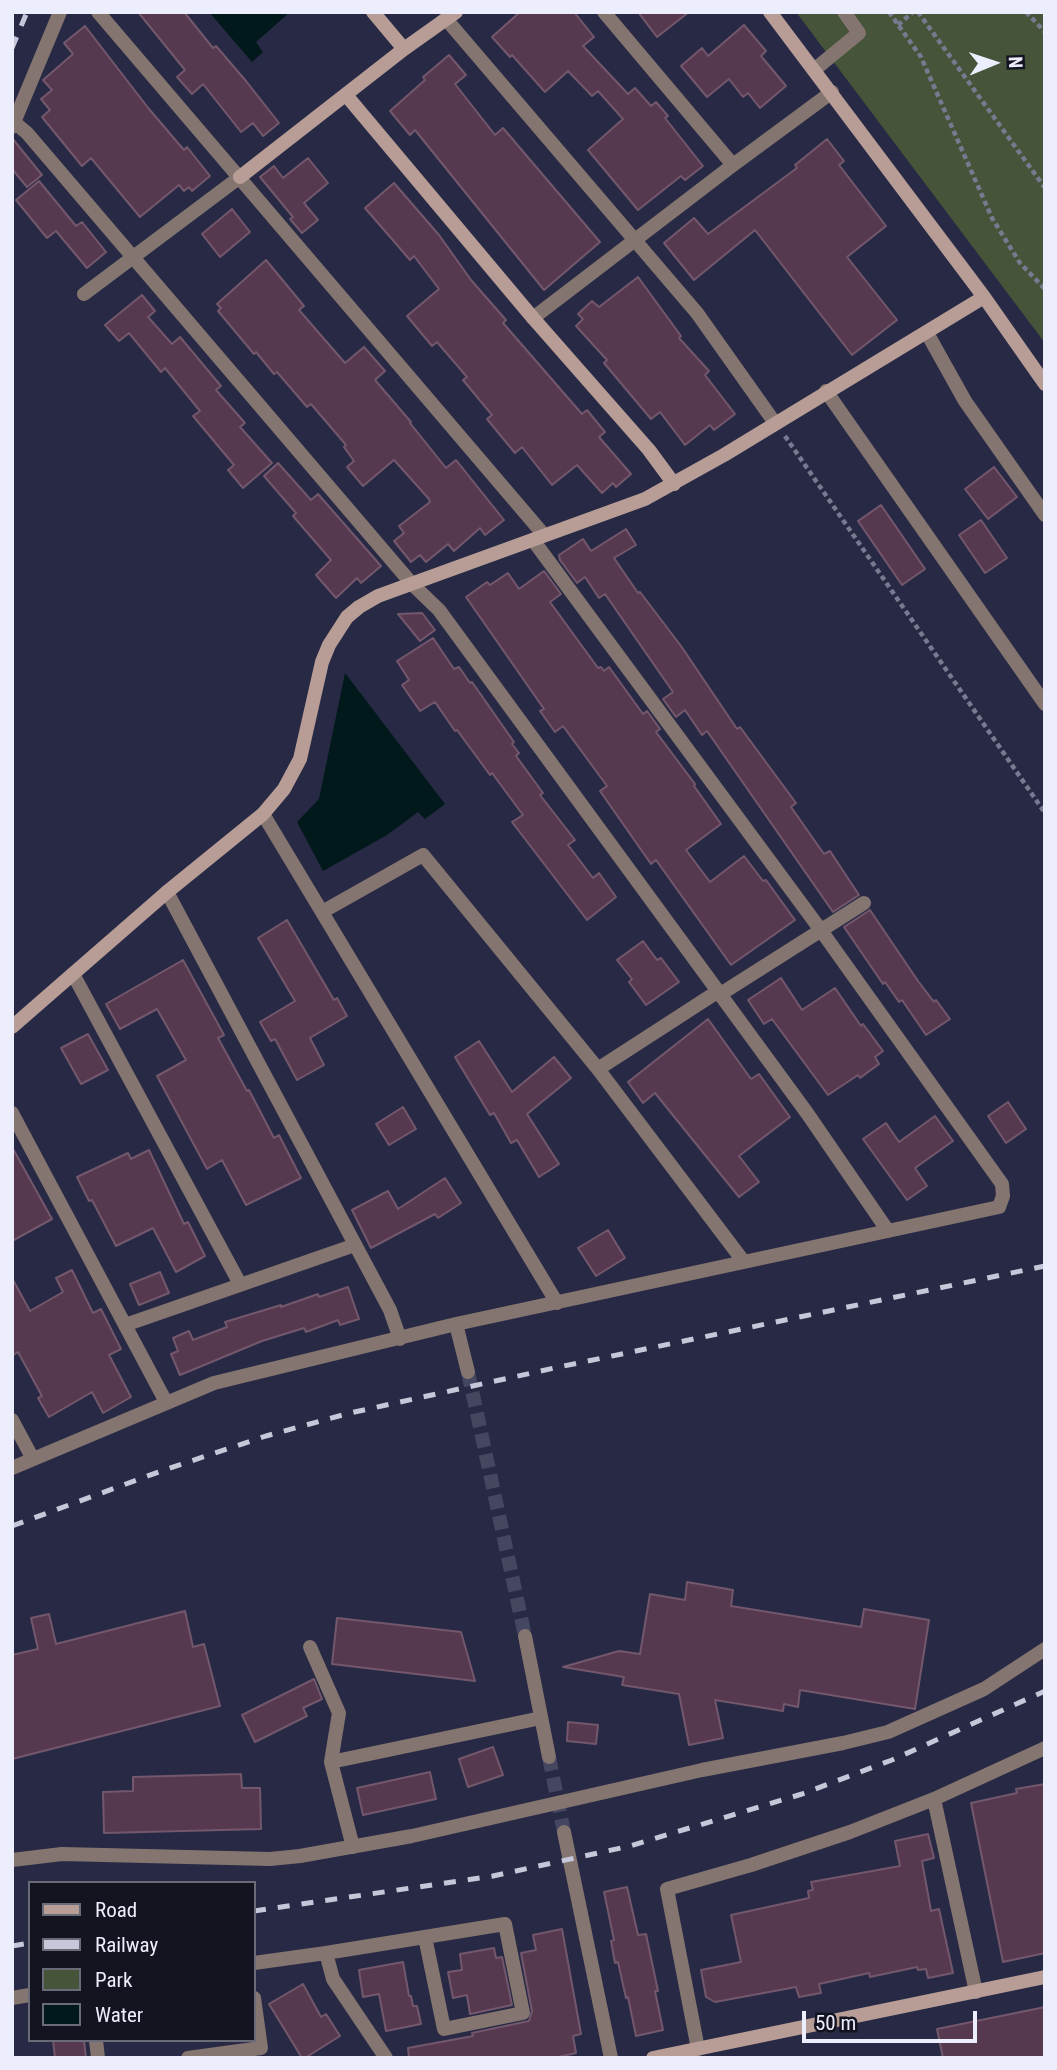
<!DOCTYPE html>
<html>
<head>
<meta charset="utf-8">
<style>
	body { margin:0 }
	#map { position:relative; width:1057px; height:2070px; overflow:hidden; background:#282a45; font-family:"Roboto Condensed",sans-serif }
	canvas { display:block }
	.frame { position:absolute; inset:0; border:14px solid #eceefd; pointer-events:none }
	.legend { position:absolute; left:28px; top:1881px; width:228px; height:161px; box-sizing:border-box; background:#131420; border:2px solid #6a6b78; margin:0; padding:9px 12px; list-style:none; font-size:21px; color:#eceefd }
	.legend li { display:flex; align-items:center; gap:14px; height:35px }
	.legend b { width:35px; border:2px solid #6a6b78 }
	.north { position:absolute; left:959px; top:28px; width:70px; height:70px; -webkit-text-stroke:5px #131420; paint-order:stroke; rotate:88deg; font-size:19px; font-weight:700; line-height:28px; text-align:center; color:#eceefd }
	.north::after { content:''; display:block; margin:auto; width:24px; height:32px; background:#eceefd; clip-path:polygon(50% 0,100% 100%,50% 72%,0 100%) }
	.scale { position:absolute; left:802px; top:2011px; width:175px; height:32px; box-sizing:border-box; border:4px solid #eceefd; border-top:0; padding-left:9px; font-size:21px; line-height:24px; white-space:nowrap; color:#eceefd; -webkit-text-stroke:5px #131420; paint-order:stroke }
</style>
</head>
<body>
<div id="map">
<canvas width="1057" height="2070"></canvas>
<div class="frame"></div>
<ul class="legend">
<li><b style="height:9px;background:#b79d96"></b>Road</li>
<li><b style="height:9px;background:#c6c8d9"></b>Railway</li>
<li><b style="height:19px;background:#46543a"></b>Park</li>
<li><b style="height:19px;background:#01191a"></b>Water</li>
</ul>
<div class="north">N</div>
<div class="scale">50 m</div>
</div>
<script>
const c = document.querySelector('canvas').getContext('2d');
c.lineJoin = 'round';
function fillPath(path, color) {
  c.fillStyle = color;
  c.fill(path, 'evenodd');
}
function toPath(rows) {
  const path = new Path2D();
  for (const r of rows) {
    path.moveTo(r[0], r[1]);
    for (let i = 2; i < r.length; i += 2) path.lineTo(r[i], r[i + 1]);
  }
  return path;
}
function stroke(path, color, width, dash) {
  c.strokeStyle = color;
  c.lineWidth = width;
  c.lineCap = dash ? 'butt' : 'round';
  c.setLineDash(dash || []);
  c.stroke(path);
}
fillPath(toPath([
	[796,12,1045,12,1045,343]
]), '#46543a');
fillPath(toPath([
	[209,12,290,12,256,42,263,52,252,62],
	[345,673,445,804,425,819,418,812,387,835,323,871,297,822,319,799]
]), '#01191a');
const building = toPath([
	[138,12,184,12,213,48,216,46,246,81,279,123,263,136,253,123,241,132,203,84,192,94,177,77,185,70,138,12],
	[520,12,574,12,594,37,583,46,628,94,635,88,651,106,656,102,668,116,665,118,703,166,685,180,681,176,638,210,588,150,623,119,598,91,592,96,568,71,545,92,512,55,510,57,492,37,520,12],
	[638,12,689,12,657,37,638,12],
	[744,25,766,51,761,56,786,86,760,108,748,93,743,97,729,79,707,97,681,66,702,48,708,56,744,25],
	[85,26,149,109,184,150,187,147,210,176,192,191,189,187,184,191,179,185,140,217,91,158,82,166,42,117,50,110,41,99,52,90,43,80,73,54,64,43,85,26],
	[449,55,466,75,455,84,495,135,503,128,600,242,544,290,415,130,410,135,390,111,425,80,423,77,449,55],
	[12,138,42,175,27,187,12,169,12,138],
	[827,139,844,161,839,165,886,226,847,257,897,320,852,355,755,230,694,280,664,243,694,218,708,234,797,168,795,165,827,139],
	[308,158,328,183,304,203,318,220,302,233,290,219,293,217,260,177,274,166,283,178,308,158],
	[39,181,76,226,82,222,106,252,87,268,56,231,47,238,16,200,39,181],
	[394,183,439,235,471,280,506,320,503,323,582,414,587,410,605,432,599,437,631,474,616,487,613,483,602,493,577,465,552,485,522,447,515,453,487,419,492,415,463,380,467,377,437,342,432,346,407,316,439,289,414,256,410,260,365,208,394,183],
	[232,209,250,232,220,257,202,234,232,209],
	[266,260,304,306,299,310,345,363,364,347,385,371,375,380,411,422,410,423,446,468,456,460,504,520,485,535,480,528,454,551,448,544,426,562,420,555,411,562,394,541,404,533,399,526,430,502,429,499,394,460,363,486,347,467,354,461,344,447,346,445,311,404,307,407,277,372,274,374,256,352,254,354,218,311,221,308,217,304,266,260],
	[638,277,681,336,679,338,709,371,705,375,735,414,714,430,710,425,685,445,660,412,651,419,604,363,607,360,576,326,583,319,578,314,592,301,599,307,638,277],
	[142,295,155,311,148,317,172,344,180,337,221,386,216,390,245,423,240,427,272,463,243,488,228,470,234,465,193,416,200,411,165,368,161,372,129,333,119,341,105,325,142,295],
	[278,463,311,500,318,494,381,566,361,583,357,578,336,598,316,575,331,560,293,516,296,513,264,476,278,463],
	[994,467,1017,497,988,519,965,489,994,467],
	[881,505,925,569,902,585,858,521,881,505],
	[981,520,1007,558,985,573,959,535,981,520],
	[626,529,636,545,614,558,638,593,640,592,681,646,737,729,740,727,796,803,791,807,824,854,830,851,859,895,833,912,707,731,702,735,685,710,676,717,663,699,673,692,605,594,599,598,585,577,577,583,560,560,559,555,583,539,591,551,626,529],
	[544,571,561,594,550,602,598,668,601,667,604,671,609,667,643,714,647,711,660,729,656,732,695,784,694,786,721,824,686,850,710,882,744,856,763,881,766,880,795,920,731,965,656,860,651,864,600,791,607,786,563,726,555,732,540,711,544,709,466,597,487,582,490,585,508,573,519,589,544,571],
	[422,613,435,630,420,641,398,614,422,613],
	[433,638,454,669,459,667,470,683,472,682,514,742,512,744,519,753,516,756,543,793,540,795,575,840,568,845,593,878,599,873,616,897,587,920,512,822,523,815,492,773,490,775,457,730,455,731,435,702,420,711,402,685,409,680,397,661,433,638],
	[870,910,918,981,934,1002,936,1000,950,1019,926,1035,902,1000,899,1002,885,982,883,984,844,927,870,910],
	[287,920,334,1000,337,998,347,1016,310,1038,324,1065,297,1080,275,1039,271,1041,260,1022,295,1001,258,938,287,920],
	[643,941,657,960,661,958,679,982,646,1005,629,982,632,979,617,960,643,941],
	[183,960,224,1035,218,1038,247,1091,249,1090,274,1138,279,1135,301,1178,246,1205,222,1160,207,1169,157,1076,186,1060,157,1009,120,1029,106,1004,183,960],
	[781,978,802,1010,835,988,861,1026,863,1024,883,1051,875,1057,879,1064,860,1078,858,1075,828,1095,772,1019,764,1024,748,1000,781,978],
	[708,1019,751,1079,759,1074,790,1117,739,1156,759,1182,739,1197,655,1093,643,1103,628,1082,708,1019],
	[88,1034,108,1070,81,1084,61,1048,88,1034],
	[479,1041,512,1092,554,1057,571,1078,527,1114,559,1164,539,1177,517,1140,511,1143,494,1113,490,1115,455,1057,479,1041],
	[1008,1102,1026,1129,1006,1143,988,1116,1008,1102],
	[403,1107,416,1129,389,1145,376,1124,403,1107],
	[935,1116,953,1141,915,1168,927,1186,907,1200,863,1139,886,1123,899,1142,935,1116],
	[12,1147,52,1219,12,1241,12,1147],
	[149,1150,184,1224,188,1222,205,1256,176,1272,153,1228,116,1246,92,1200,89,1201,77,1177,128,1153,131,1159,149,1150],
	[445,1178,461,1203,438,1218,435,1214,371,1248,352,1210,388,1191,398,1209,445,1178],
	[608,1230,625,1258,596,1276,578,1248,608,1230],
	[72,1270,93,1313,101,1309,121,1349,109,1355,131,1397,103,1413,92,1392,49,1417,38,1398,42,1396,18,1352,12,1356,12,1278,30,1311,63,1292,56,1278,72,1270],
	[160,1272,169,1293,139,1305,130,1284,160,1272],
	[348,1287,359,1319,340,1325,338,1320,306,1332,304,1328,262,1341,180,1375,171,1354,178,1351,173,1338,189,1331,193,1340,227,1327,225,1322,281,1305,281,1307,318,1294,319,1297,348,1287],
	[687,1582,733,1590,731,1606,861,1627,864,1609,929,1620,915,1709,800,1690,798,1707,784,1704,783,1711,715,1700,723,1738,689,1745,679,1694,622,1685,624,1677,563,1667,619,1651,640,1654,650,1594,685,1600,687,1582],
	[185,1611,193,1647,204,1644,220,1706,12,1759,12,1655,38,1649,31,1618,49,1614,56,1644,185,1611],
	[337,1618,461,1632,475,1681,332,1664,337,1618],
	[314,1679,322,1699,303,1708,307,1716,255,1742,242,1715,314,1679],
	[568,1722,598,1725,596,1744,567,1741,568,1722],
	[493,1747,503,1775,468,1787,459,1759,493,1747],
	[430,1772,436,1799,363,1815,357,1788,430,1772],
	[241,1774,242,1788,260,1788,261,1829,104,1833,103,1792,133,1791,133,1777,241,1774],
	[1045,1784,1045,1953,1003,1962,971,1803,1017,1793,1016,1789,1045,1784],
	[928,1834,934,1858,922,1861,931,1911,939,1909,953,1973,928,1978,926,1969,918,1970,917,1967,870,1977,869,1973,819,1984,821,1993,799,1997,796,1987,715,2002,706,1997,701,1970,741,1962,731,1915,809,1898,808,1891,813,1890,811,1882,900,1866,895,1841,928,1834],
	[627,1887,638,1935,646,1934,658,1991,655,1991,663,2030,636,2036,628,1997,626,1998,618,1962,615,1963,611,1941,614,1940,604,1892,627,1887],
	[562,1929,581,2034,573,2036,576,2053,554,2058,409,2058,408,2048,473,2036,472,2033,529,2021,532,2011,521,1953,536,1950,533,1935,562,1929],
	[494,1948,496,1958,502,1957,512,2005,470,2014,467,1995,453,1998,448,1972,462,1970,460,1954,494,1948],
	[403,1962,409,1996,411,1996,413,2006,417,2006,421,2024,386,2031,379,1994,363,1997,359,1970,403,1962],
	[303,1984,321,2017,326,2014,340,2036,305,2058,302,2058,269,2004,303,1984],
	[1045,2007,1045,2058,943,2058,937,2029,1045,2007],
	[53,2040,84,2040,86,2058,55,2058,53,2040]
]);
fillPath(building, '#56394e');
stroke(building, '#73576c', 2);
stroke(toPath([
	[468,1372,525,1636],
	[549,1757,564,1832]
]), '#454761', 14, [14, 7]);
stroke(toPath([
	[889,12,921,57,992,218,1020,263,1045,289],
	[918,12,1045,188],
	[1026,12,1045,32],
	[898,25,913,12],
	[785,436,1045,813]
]), '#787a90', 4.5, [5, 3.5]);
stroke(toPath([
	[814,70,859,33,844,12],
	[310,1647,339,1713,331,1762,353,1847],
	[331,1762,541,1718],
	[12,1860,62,1854,270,1859,300,1856,412,1836,702,1770,843,1743,888,1732,984,1689,1045,1649]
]), '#857570', 14);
stroke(toPath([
	[98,12,544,535],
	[604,12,733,165],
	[446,19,697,313,775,423],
	[14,122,27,133,412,584,439,610,807,1113,888,1231],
	[12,127,60,12],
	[84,294,240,177],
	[533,318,733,165,832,92],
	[927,333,965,401,1045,515],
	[826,391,1045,704],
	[263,814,557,1303],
	[167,892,390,1310,400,1339],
	[322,912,423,855,598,1069,744,1262],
	[73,974,240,1284],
	[719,995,864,903],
	[598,1069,717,992],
	[12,1113,166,1402],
	[456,1324,999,1207,1003,1196,1002,1184,820,929,533,540],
	[125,1325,355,1245],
	[12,1420,33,1459],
	[12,1468,214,1383,456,1324,468,1372],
	[525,1636,549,1757],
	[934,1799,976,1992],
	[564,1832,611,2058],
	[326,1953,505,1924,523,2013,444,2029,425,1937],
	[254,1963,326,1953,333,1979,386,2058],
	[12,1998,30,1995],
	[96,2040,98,2058],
	[698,2049,667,1889,751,1865,850,1832,934,1799,1045,1748],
	[188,2058,261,2048,254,1998]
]), '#857570', 14);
stroke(toPath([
	[373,12,404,49],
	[770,12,984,297,1045,384],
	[346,95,533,318,649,450,674,484],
	[240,177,404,49,456,12],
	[12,1027,167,892,263,814,284,789,300,759,322,662,329,645,347,617,359,607,378,596,645,499,724,455,984,297],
	[653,2058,1045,1977]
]), '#b79d96', 14);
stroke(toPath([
	[12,48,27,12],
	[12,1526,164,1470,266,1436,350,1413,559,1367,1045,1266],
	[254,1911,493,1876,630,1846,802,1794,892,1760,1045,1691],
	[12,1946,30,1943]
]), '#c6c8d9', 5, [12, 12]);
</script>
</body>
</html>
